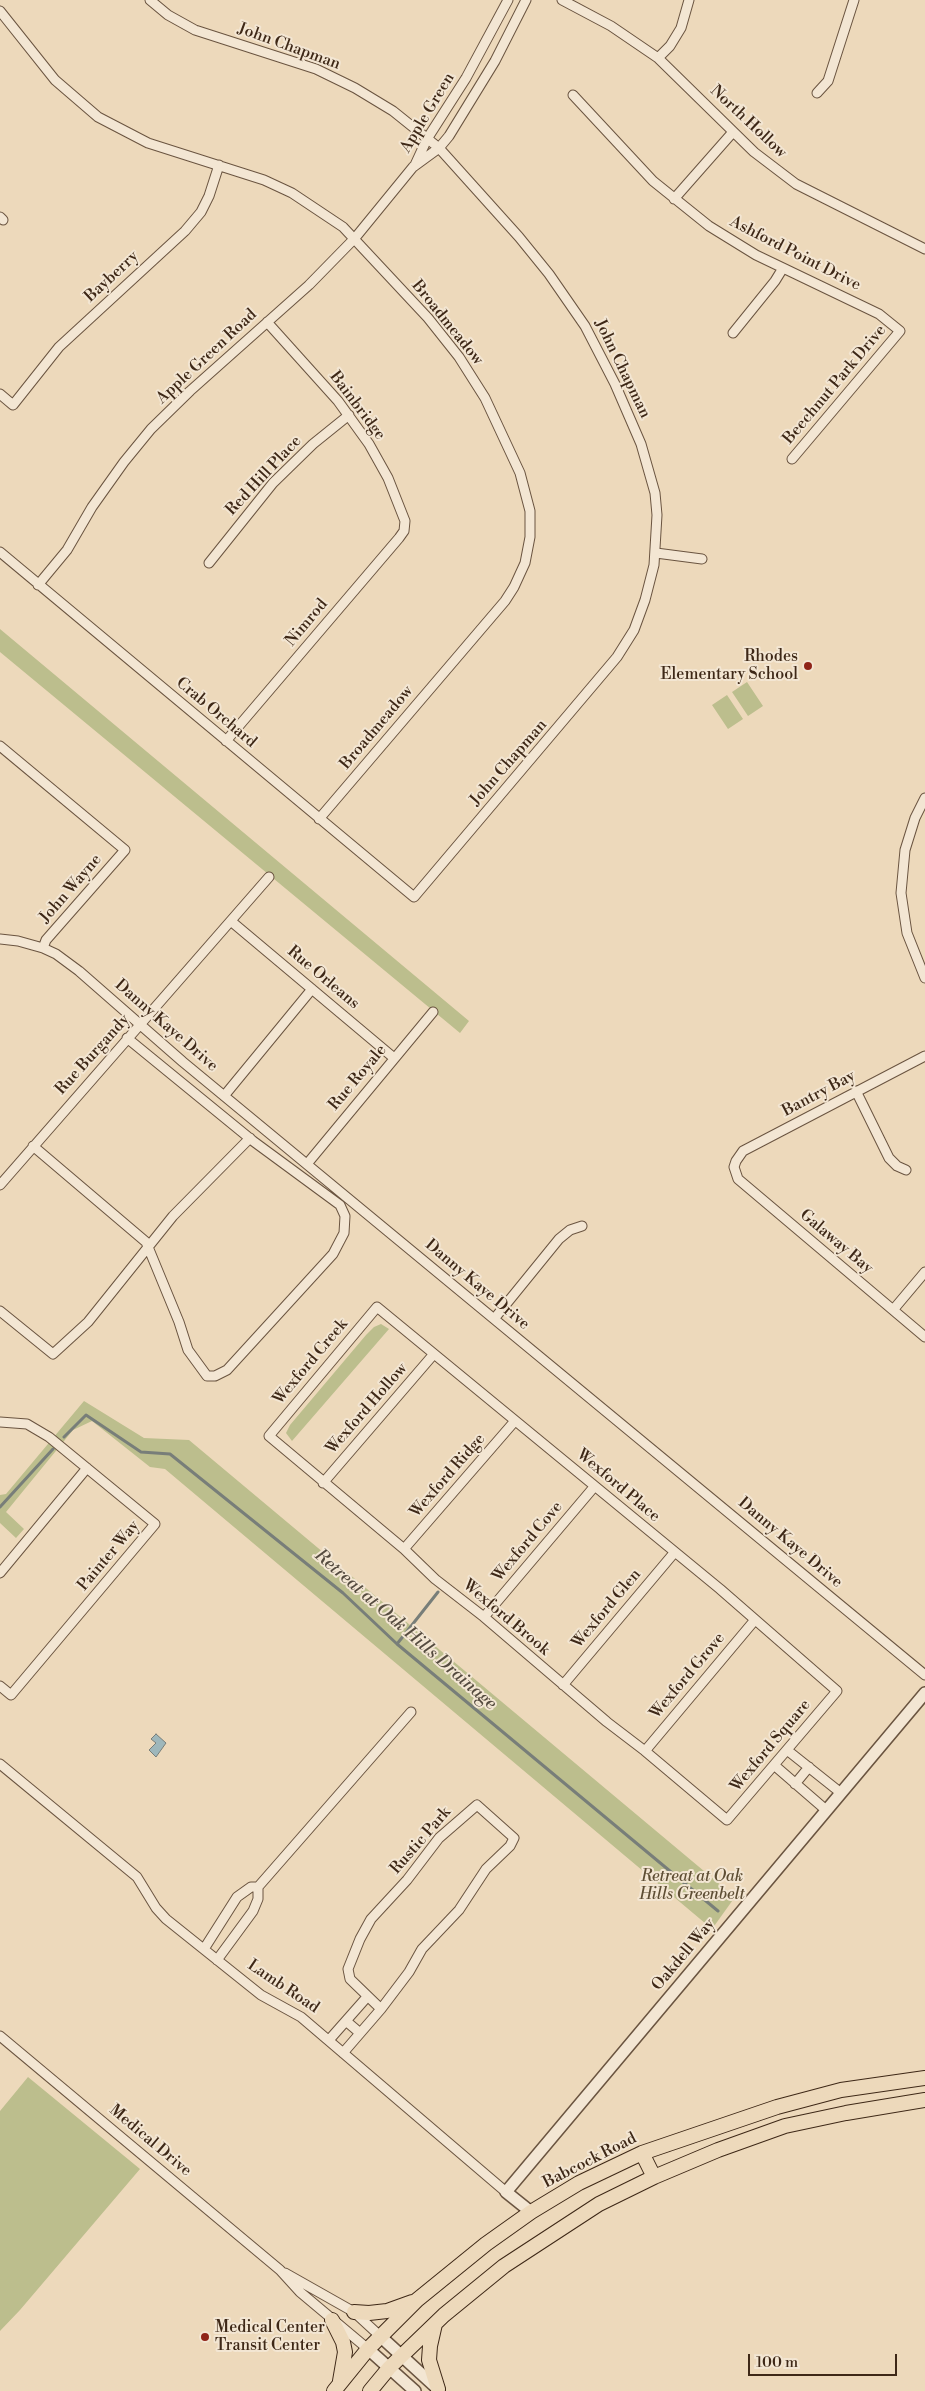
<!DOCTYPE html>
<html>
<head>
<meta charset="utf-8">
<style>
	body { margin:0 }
	#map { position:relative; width:925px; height:2391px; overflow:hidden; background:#edd9bb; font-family:"Libre Bodoni",serif }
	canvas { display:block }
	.scale { position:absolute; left:748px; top:2354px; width:149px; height:22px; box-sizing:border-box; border:2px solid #3e2817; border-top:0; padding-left:6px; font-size:15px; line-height:18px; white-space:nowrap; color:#3e2817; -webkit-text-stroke:4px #f3e6d3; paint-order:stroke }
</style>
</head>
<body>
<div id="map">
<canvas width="925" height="2391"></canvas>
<div class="scale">100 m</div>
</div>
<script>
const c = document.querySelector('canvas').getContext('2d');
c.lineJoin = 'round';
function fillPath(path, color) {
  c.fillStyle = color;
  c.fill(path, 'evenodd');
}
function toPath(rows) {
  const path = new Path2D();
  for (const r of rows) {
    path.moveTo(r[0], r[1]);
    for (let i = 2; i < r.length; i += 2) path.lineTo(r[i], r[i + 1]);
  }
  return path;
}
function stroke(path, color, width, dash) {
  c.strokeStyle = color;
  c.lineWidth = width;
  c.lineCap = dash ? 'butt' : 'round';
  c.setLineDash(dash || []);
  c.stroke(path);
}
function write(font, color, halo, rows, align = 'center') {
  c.font = font + ' "Libre Bodoni",serif';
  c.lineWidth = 4;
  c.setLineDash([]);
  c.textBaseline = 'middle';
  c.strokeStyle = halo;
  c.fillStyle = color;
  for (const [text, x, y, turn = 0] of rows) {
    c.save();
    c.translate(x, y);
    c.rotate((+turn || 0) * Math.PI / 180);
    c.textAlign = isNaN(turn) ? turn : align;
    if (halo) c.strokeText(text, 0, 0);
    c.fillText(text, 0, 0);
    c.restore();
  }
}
fillPath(toPath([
	[0,629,469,1021,460,1033,0,652],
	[747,682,763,706,748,716,732,692],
	[727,695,743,719,728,729,712,705],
	[381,1324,389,1329,292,1441,286,1433,290,1425,366,1335,374,1327],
	[84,1401,144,1438,189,1440,735,1897,712,1929,165,1469,150,1467,92,1421,73,1430,6,1512,24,1529,16,1538,0,1523,0,1495,6,1494],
	[28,2077,140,2169,20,2310,0,2331,0,2111]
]), '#bcbe8d');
const water = toPath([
	[156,1734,166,1743,156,1757,149,1750,156,1743,151,1739,156,1734]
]);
fillPath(water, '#9eb7bb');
stroke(water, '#787e79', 1);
stroke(toPath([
	[64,1437,86,1415,141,1452,170,1454,343,1593,397,1644,718,1911],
	[0,1507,53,1449],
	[397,1644,438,1592]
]), '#787e79', 3);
const minor = toPath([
	[562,0,611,26,658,58,754,152,796,184,925,249],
	[0,11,55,80,98,117,148,143,264,180,292,193,343,227,428,318,459,357,485,398,520,473,530,511,530,537,525,563,514,587,505,601,319,819],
	[658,58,670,46,681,28,689,0],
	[817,93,828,81,854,0],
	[573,95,653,181,709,226,756,255,879,314,900,331,792,459],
	[415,165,427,139,466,78,508,0],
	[674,199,733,132],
	[0,217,3,220],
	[733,333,775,281,783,268],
	[0,394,13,405,59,347,185,231,201,212,209,196,219,165],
	[0,552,414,897,617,657,634,630,645,600,654,565,657,515,655,493,641,444,615,384,585,326,549,274,519,237,439,148,393,111,355,88,316,69,195,30,168,15,150,0],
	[656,553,702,559],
	[209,563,273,483,313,444,349,415],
	[38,585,67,550,92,507,124,462,151,429,190,391,309,285,355,238,413,167,439,148,449,136,495,61,526,0],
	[226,741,399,538,404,531,405,521,388,478,369,444,338,401,267,322],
	[0,746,125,850,46,940,43,948],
	[925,798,915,818,905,850,901,893,907,933,925,978],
	[232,922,394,1058],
	[0,939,18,941,43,948,56,954,79,971,183,1062,925,1675],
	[925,1056,743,1151,736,1161,734,1167,738,1179,925,1337],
	[856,1091,889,1158,897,1166,906,1170],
	[224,1096,312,989],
	[33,1146,146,1242,179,1322,188,1350,207,1376,215,1376,227,1370,333,1254,344,1233,345,1216,340,1205,253,1141,127,1038],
	[307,1164,433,1012],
	[0,1185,269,877],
	[377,1307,720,1589,837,1691,727,1820,645,1751,607,1722,484,1617,435,1579,404,1549,269,1436,377,1307],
	[893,1310,925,1272],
	[0,1311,53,1354,88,1322,173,1216,250,1138],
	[494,1319,559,1239,570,1230,582,1226],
	[0,1422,27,1424,49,1437,155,1524,11,1695,0,1686],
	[323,1483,433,1355],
	[404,1549,514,1422],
	[0,1573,87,1468],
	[484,1617,594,1487],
	[563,1685,674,1553],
	[787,1750,841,1793],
	[645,1751,754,1621],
	[0,1764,137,1877,156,1908,166,1919,261,1995,301,2017,506,2192],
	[774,1765,826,1810],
	[795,1784,809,1767],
	[258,1887,411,1712],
	[204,1949,237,1897,251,1887,258,1887,258,1899,253,1911,217,1960],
	[346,2021,360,2033],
	[0,2036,280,2270,300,2292,368,2349],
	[329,2040,367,1997],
	[343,2053,381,2009,409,1972,422,1949,459,1910,486,1869,510,1846,514,1838,477,1805,439,1838,407,1880,371,1919,360,1939,348,1969,350,1979,381,2009],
	[285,2273,354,2312,380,2336]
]);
const tertiary = toPath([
	[531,2212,506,2192,925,1693],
	[380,2336,439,2390],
	[368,2349,415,2391]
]);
const primary = toPath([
	[642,2153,654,2177],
	[354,2312,369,2313,387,2311,412,2302],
	[332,2320,343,2342,345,2352,340,2381],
	[435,2324,430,2346,429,2360,438,2389],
	[334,2391,368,2349,417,2300,486,2244,531,2212,579,2183,642,2153,777,2107,841,2090,925,2078],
	[370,2391,389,2368,444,2315,504,2266,599,2204,654,2177,718,2150,785,2126,846,2113,925,2100]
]);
stroke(minor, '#6a5440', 11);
stroke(tertiary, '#6a5440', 14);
stroke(primary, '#3e2817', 16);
stroke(minor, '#f3e6d3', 9);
stroke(tertiary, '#f3e6d3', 11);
stroke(primary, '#edd9bb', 14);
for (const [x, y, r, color] of [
	[808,666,5,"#8f2418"],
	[205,2337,5,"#8f2418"]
]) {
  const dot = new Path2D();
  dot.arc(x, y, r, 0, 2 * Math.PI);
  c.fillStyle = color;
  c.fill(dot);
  stroke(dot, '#f3e6d3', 2);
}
write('16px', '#3e2817', '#f3e6d3', [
	["John Chapman",289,47,20],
	["Apple Green",428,113,-59],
	["North Hollow",748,122,43],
	["Ashford Point Drive",795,254,27],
	["Bayberry",112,277,-43],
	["Broadmeadow",447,323,51],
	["Apple Green Road",207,357,-43],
	["John Chapman",622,369,64],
	["Beechnut Park Drive",835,385,-50],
	["Bainbridge",357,406,53],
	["Red Hill Place",264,476,-47],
	["Nimrod",307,623,-50],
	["Crab Orchard",216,713,40],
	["Broadmeadow",377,728,-50],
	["John Chapman",509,763,-49],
	["John Wayne",71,889,-49],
	["Rue Orleans",323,978,40],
	["Danny Kaye Drive",166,1026,41],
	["Rue Burgandy",93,1055,-48],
	["Rue Royale",358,1078,-50],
	["Bantry Bay",819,1094,-28],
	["Galaway Bay",836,1242,40],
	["Danny Kaye Drive",477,1285,40],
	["Wexford Creek",311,1362,-50],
	["Wexford Hollow",367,1409,-49],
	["Wexford Ridge",448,1476,-49],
	["Wexford Place",618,1486,40],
	["Wexford Cove",528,1542,-50],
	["Danny Kaye Drive",790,1543,40],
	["Painter Way",109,1556,-50],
	["Wexford Glen",607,1609,-50],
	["Wexford Brook",506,1618,40],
	["Wexford Grove",688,1676,-50],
	["Wexford Square",771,1746,-50],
	["Rustic Park",421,1841,-49],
	["Oakdell Way",684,1955,-50],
	["Lamb Road",283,1987,34],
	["Medical Drive",150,2141,40],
	["Babcock Road",590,2161,-27]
]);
write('16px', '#3e2817', '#f3e6d3', [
	["Rhodes",798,657],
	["Elementary School",798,675],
	["Medical Center",215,2328,"left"],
	["Transit Center",215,2346,"left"]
], 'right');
write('italic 16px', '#5e4e34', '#f3e6d3', [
	["Retreat at Oak",692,1877],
	["Hills Greenbelt",692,1895]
]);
write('italic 18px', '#564c40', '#f3e6d3', [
	["Retreat at Oak Hills Drainage",405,1630,41]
]);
</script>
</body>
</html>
